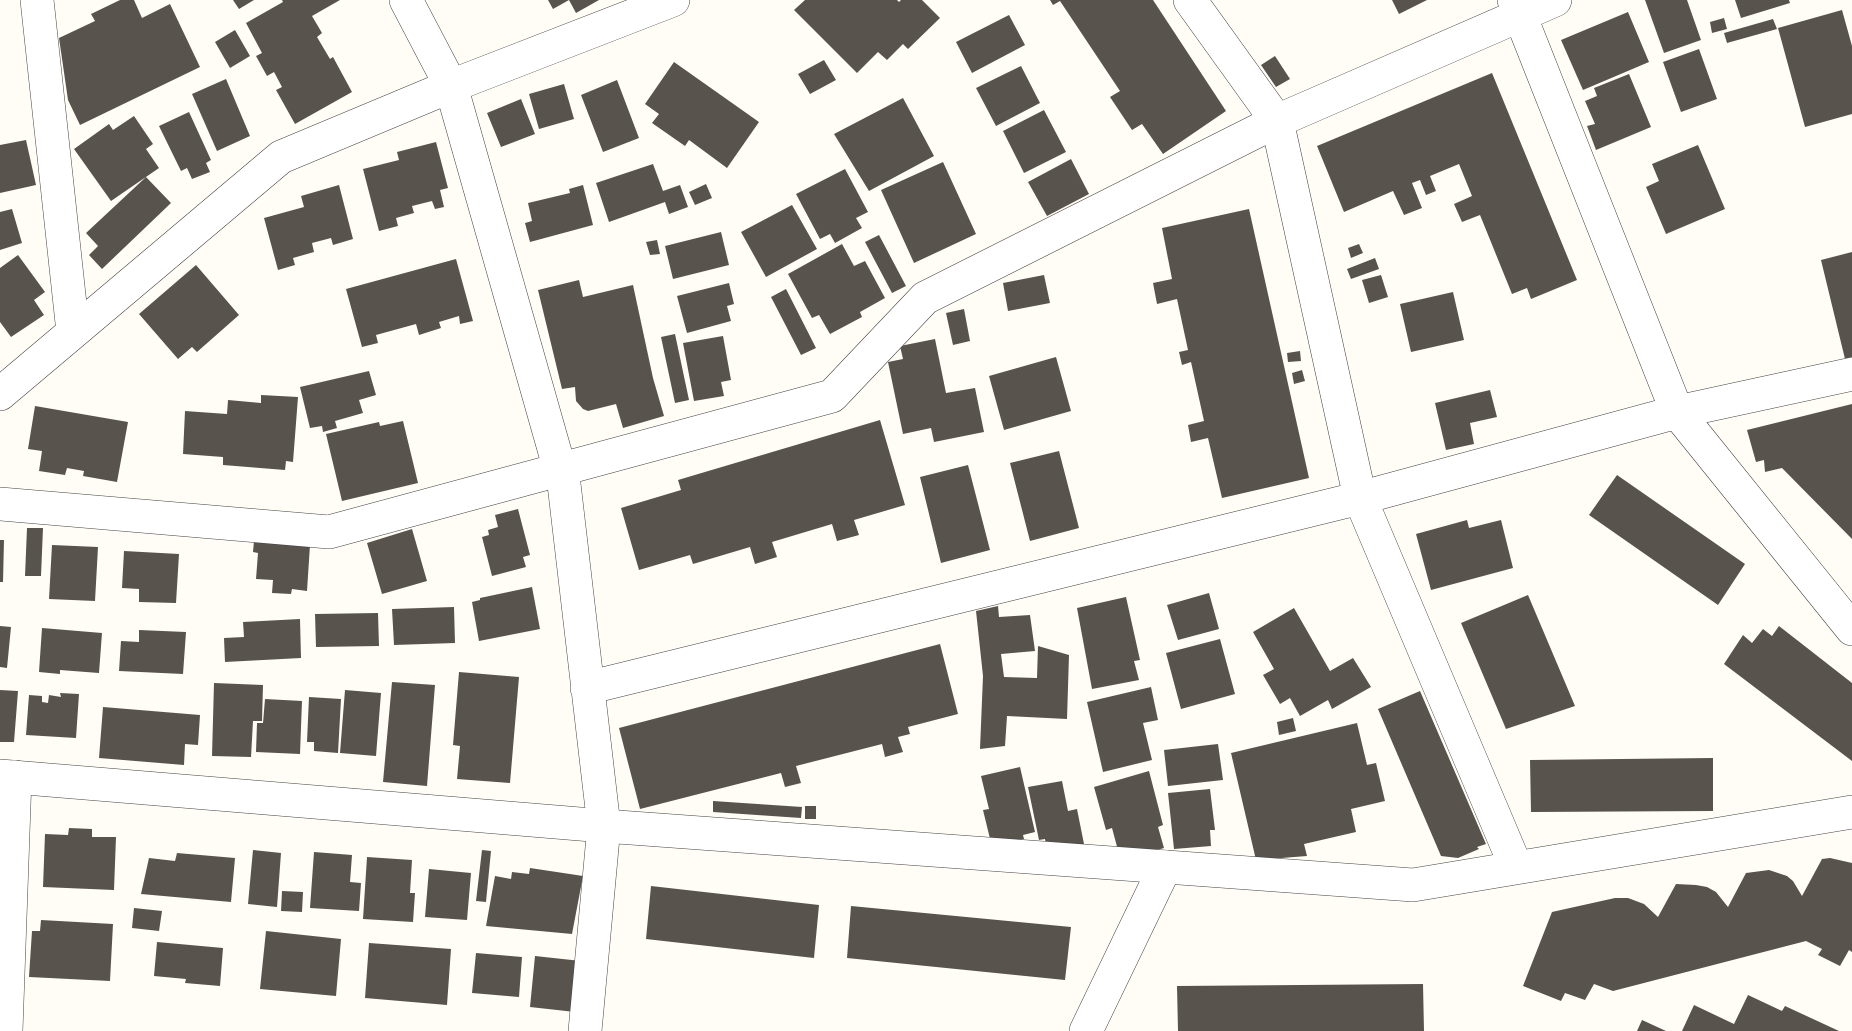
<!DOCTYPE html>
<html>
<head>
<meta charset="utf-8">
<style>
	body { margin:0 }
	canvas { display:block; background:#fffdf5 }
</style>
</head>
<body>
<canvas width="1852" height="1031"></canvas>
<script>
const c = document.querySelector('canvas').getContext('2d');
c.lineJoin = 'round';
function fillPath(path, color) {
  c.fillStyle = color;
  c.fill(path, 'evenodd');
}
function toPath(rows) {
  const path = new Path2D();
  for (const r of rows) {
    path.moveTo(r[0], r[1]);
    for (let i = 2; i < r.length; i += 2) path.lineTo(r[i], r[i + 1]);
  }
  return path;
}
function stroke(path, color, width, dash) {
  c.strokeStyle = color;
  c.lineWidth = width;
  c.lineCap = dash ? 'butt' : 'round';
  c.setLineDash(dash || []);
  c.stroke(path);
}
fillPath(toPath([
	[120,0,134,0,142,18,170,4,200,67,80,125,68,100,59,38,95,21,91,14],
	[233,0,254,0,239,9],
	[282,0,340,0,312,16,322,33,317,37,330,59,333,57,352,92,295,124,276,90,282,87,274,72,267,76,256,56,262,53,246,23,283,2],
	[548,0,599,0,576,13,569,0,553,9],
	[805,0,897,0,899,2,901,0,922,0,940,18,908,49,903,44,887,60,878,52,857,73,794,10],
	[1050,0,1153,0,1226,111,1163,154,1142,124,1132,130,1110,97,1120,91,1060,1,1053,5],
	[1392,0,1427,0,1399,14],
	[1645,0,1687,0,1701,40,1664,53],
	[1735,0,1789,0,1790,3,1741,18],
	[1842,10,1852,46,1852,114,1805,127,1778,28],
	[1628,12,1649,62,1583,90,1561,40],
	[1009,15,1025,45,972,73,956,42],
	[1724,18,1727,29,1712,33,1710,22],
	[1773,19,1777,29,1727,43,1724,33],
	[235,30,250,56,230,68,215,42],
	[1699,49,1717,99,1681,112,1663,62],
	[1275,56,1290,79,1276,87,1261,65],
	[824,60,836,80,810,94,798,74],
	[674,62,759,122,727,168,689,140,685,146,652,123,659,114,645,104],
	[1021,66,1040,103,996,126,976,88],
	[1492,73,1577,280,1531,299,1527,288,1512,294,1480,215,1462,222,1454,204,1472,196,1459,164,1430,176,1436,191,1426,195,1420,180,1412,183,1422,208,1404,215,1393,191,1344,212,1317,146],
	[1629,74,1651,127,1596,150,1587,126,1595,124,1585,101,1597,96,1594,88],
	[226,79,250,136,217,151,192,94],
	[617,80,639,138,603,152,581,95],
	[564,84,574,119,539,129,529,94],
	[903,98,934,156,869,191,834,134],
	[521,99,535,134,501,147,487,113],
	[1044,110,1066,152,1024,173,1003,131],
	[189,112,211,160,206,163,210,172,192,179,187,168,181,171,159,126],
	[134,116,153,144,146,149,159,168,111,201,74,149,109,124,113,130],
	[26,140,36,185,0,193,0,145],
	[436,142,448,188,440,190,444,207,435,209,432,201,412,206,414,213,396,218,398,226,379,231,363,169,399,160,397,152],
	[1698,145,1725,209,1666,234,1646,187,1659,181,1652,164],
	[1071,159,1089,194,1047,216,1028,182],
	[943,162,976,234,914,263,881,190],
	[653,164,663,191,680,185,688,207,669,214,665,202,609,222,596,183],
	[845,169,868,212,856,218,862,228,835,243,830,234,820,239,796,194],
	[146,177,171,203,102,269,89,255,98,246,86,233],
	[706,184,712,198,695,205,689,192],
	[339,185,353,239,333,245,331,238,312,243,314,252,293,258,295,265,278,270,264,218,304,207,301,196],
	[583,185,593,225,530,242,525,223,532,221,528,203,570,193,569,189],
	[792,205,817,249,766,277,741,232],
	[12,209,22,243,0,250,0,212],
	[1249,209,1309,478,1222,498,1208,438,1191,442,1188,425,1204,421,1191,362,1182,365,1179,352,1188,350,1177,299,1157,304,1153,283,1172,279,1162,228],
	[721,232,729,265,673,279,665,246],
	[879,235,906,286,892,293,865,242],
	[657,240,660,254,650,255,646,242],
	[842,244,854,266,865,261,885,298,860,312,862,317,830,334,819,315,812,318,788,274],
	[1359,244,1363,253,1351,258,1348,248],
	[1852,252,1852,357,1845,359,1821,260],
	[18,255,45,292,34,300,44,315,11,337,0,322,0,268],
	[1375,258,1379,269,1351,279,1347,269],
	[456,259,473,321,460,324,459,316,439,322,441,328,419,335,416,324,376,335,378,343,362,347,346,289],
	[196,265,239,315,197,352,192,347,178,359,139,314],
	[1044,275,1050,303,1008,311,1003,283],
	[1381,275,1388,297,1369,303,1362,280],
	[579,280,583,297,633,285,653,378,664,416,623,428,616,404,588,411,583,409,576,401,575,387,562,389,538,290],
	[729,283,734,304,727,306,731,321,687,333,677,296],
	[786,289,816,348,801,355,771,297],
	[1453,292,1464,340,1411,352,1400,304],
	[964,309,970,341,953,345,946,313],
	[675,334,689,400,675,403,661,337],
	[723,336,731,380,721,382,724,396,694,401,683,343],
	[935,339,946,393,975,388,984,432,934,442,931,428,903,434,888,362,903,359,900,346],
	[1300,351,1301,361,1288,362,1287,353],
	[1056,357,1071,411,1004,430,989,376],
	[1302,370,1305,381,1294,384,1292,373],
	[369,371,376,395,359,400,363,413,335,421,337,428,323,432,322,426,310,428,300,387],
	[1490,390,1497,417,1470,423,1474,444,1446,450,1435,403],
	[261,395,298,397,293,462,286,461,285,470,223,465,223,457,183,454,185,411,227,414,228,400,261,403],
	[1852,404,1852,539,1782,468,1765,472,1764,460,1756,462,1747,430],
	[35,406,128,422,117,482,83,476,84,471,67,468,65,475,39,471,42,451,28,449],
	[880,420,905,505,854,520,859,535,837,541,832,524,772,542,777,557,755,564,750,547,693,564,690,555,639,570,621,508,681,490,678,480],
	[403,421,418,483,342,501,326,434,379,422,380,426],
	[1059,451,1079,528,1030,541,1010,463],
	[968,465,990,550,941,563,920,477],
	[1617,475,1745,564,1718,605,1589,515],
	[518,509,530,555,523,557,526,567,492,576,482,537,489,535,488,530,498,527,495,515],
	[1467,520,1469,528,1501,520,1513,568,1431,590,1416,534],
	[27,528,43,528,41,576,25,576],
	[412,529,427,581,382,594,367,543],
	[0,540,4,540,3,582,0,582],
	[254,541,310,545,307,591,292,589,291,594,272,593,273,580,256,579,258,553,253,552],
	[52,545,98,547,95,601,49,599],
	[124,551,179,554,176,603,139,602,139,589,122,588],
	[532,587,540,629,479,641,472,602,480,600,480,598],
	[1209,593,1219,629,1178,640,1167,605],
	[1528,595,1575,706,1506,729,1461,623],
	[1126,597,1140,660,1134,661,1139,680,1092,689,1077,608],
	[998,606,999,617,1030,615,1035,651,1001,654,1004,677,1037,678,1038,646,1069,655,1067,719,1007,716,1005,746,980,749,983,676,976,611],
	[454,607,455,643,394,645,392,609],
	[1294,608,1330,671,1353,658,1371,687,1332,709,1328,700,1300,716,1290,698,1280,704,1263,675,1274,669,1253,632],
	[378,613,379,646,316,647,315,614],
	[300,619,301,658,225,662,224,638,244,637,243,622],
	[0,626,11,627,7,668,0,667],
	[1779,626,1852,683,1852,761,1724,664,1743,635,1752,643,1763,629,1772,636],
	[42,628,102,633,99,673,60,670,60,674,39,672],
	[139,630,186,632,183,674,119,671,121,641,139,642],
	[1220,639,1235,694,1181,709,1166,653],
	[940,644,958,714,908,727,910,734,898,737,903,752,885,757,882,744,796,766,801,783,785,787,781,773,640,809,619,728],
	[459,672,519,677,510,783,457,779,460,746,453,745],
	[392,682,435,685,427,786,383,782],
	[214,683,263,685,262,721,253,721,251,757,212,756],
	[1151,687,1158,720,1143,723,1152,760,1103,772,1087,702],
	[0,690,18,691,14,742,0,742],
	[345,690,381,693,376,756,340,753],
	[1420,691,1486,844,1477,847,1479,849,1458,858,1441,856,1378,709],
	[60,693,79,694,76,738,26,735,29,695,42,696,42,702,48,703,49,695,61,697],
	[309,697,341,699,338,753,314,751,314,742,307,742],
	[265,699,302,701,300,754,256,752,257,723,263,723],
	[103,707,200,715,198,745,185,744,184,765,99,758],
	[1293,718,1296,731,1279,735,1277,722],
	[1357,723,1367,765,1376,763,1385,801,1351,809,1356,832,1304,844,1307,856,1256,860,1231,753],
	[1218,744,1223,780,1168,786,1164,750],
	[1713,758,1713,811,1531,812,1530,760],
	[1020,767,1035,832,1023,835,1024,839,992,847,983,810,989,809,981,776],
	[1149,771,1163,825,1158,827,1164,848,1136,856,1119,854,1112,828,1106,830,1094,787],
	[1062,781,1068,811,1077,809,1084,844,1047,852,1045,839,1039,840,1028,787],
	[1210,789,1215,830,1210,830,1211,846,1174,849,1168,793],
	[713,801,802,807,801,818,713,812],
	[805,806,816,806,816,819,805,819],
	[69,828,92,829,92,837,116,837,114,890,43,887,45,834,68,835],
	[253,850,281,853,277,907,248,904],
	[482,850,491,851,486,902,476,901],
	[314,852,352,855,350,882,361,883,359,911,310,908],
	[177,853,235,858,231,902,141,894,149,858,175,861],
	[367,857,412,860,410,893,415,893,413,922,363,919],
	[1830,858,1852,863,1852,952,1849,950,1840,966,1818,955,1822,949,1806,941,1613,991,1594,984,1585,1000,1565,993,1561,1001,1523,986,1552,912,1615,898,1628,898,1644,904,1658,917,1676,884,1696,885,1707,887,1716,892,1728,907,1746,873,1769,870,1787,876,1793,881,1802,896,1822,859],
	[530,868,583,876,572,934,486,926,495,876,511,879,512,872,529,874],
	[429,869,471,873,467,920,425,917],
	[651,886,819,905,814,958,646,939],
	[282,891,303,892,302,912,281,911],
	[851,906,1071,927,1065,980,847,958],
	[134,908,162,911,159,931,132,928],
	[41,920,113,924,110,981,29,977,32,931,40,931],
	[266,931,341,939,336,996,260,989],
	[157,942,223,948,220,986,185,983,186,979,154,976],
	[369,943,451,949,447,1005,365,998],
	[476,953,522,957,519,997,472,993],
	[535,956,581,961,575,1012,530,1007],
	[1423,984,1424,1031,1178,1031,1177,986],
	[1748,995,1782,1011,1785,1006,1839,1031,1682,1031,1694,1005,1734,1024],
	[1642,1020,1666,1031,1637,1031]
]), '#59534e');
const minor = toPath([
	[37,0,73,332],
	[406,0,451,86,564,484,604,826,585,1031],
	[1190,0,1277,121,1360,498,1516,867],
	[1514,0,1677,412,1852,629],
	[0,394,281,157,451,86,673,0],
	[0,504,329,532,832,396,925,298,1277,121,1555,0],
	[587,688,1360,498,1677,412,1852,374],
	[6,1031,15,777],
	[1086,1031,1165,867]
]);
const tertiary = toPath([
	[0,776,604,826,1413,885,1852,812]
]);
stroke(minor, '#444', 34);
stroke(tertiary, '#444', 34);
stroke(minor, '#fff', 33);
stroke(tertiary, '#fff', 33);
</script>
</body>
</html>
